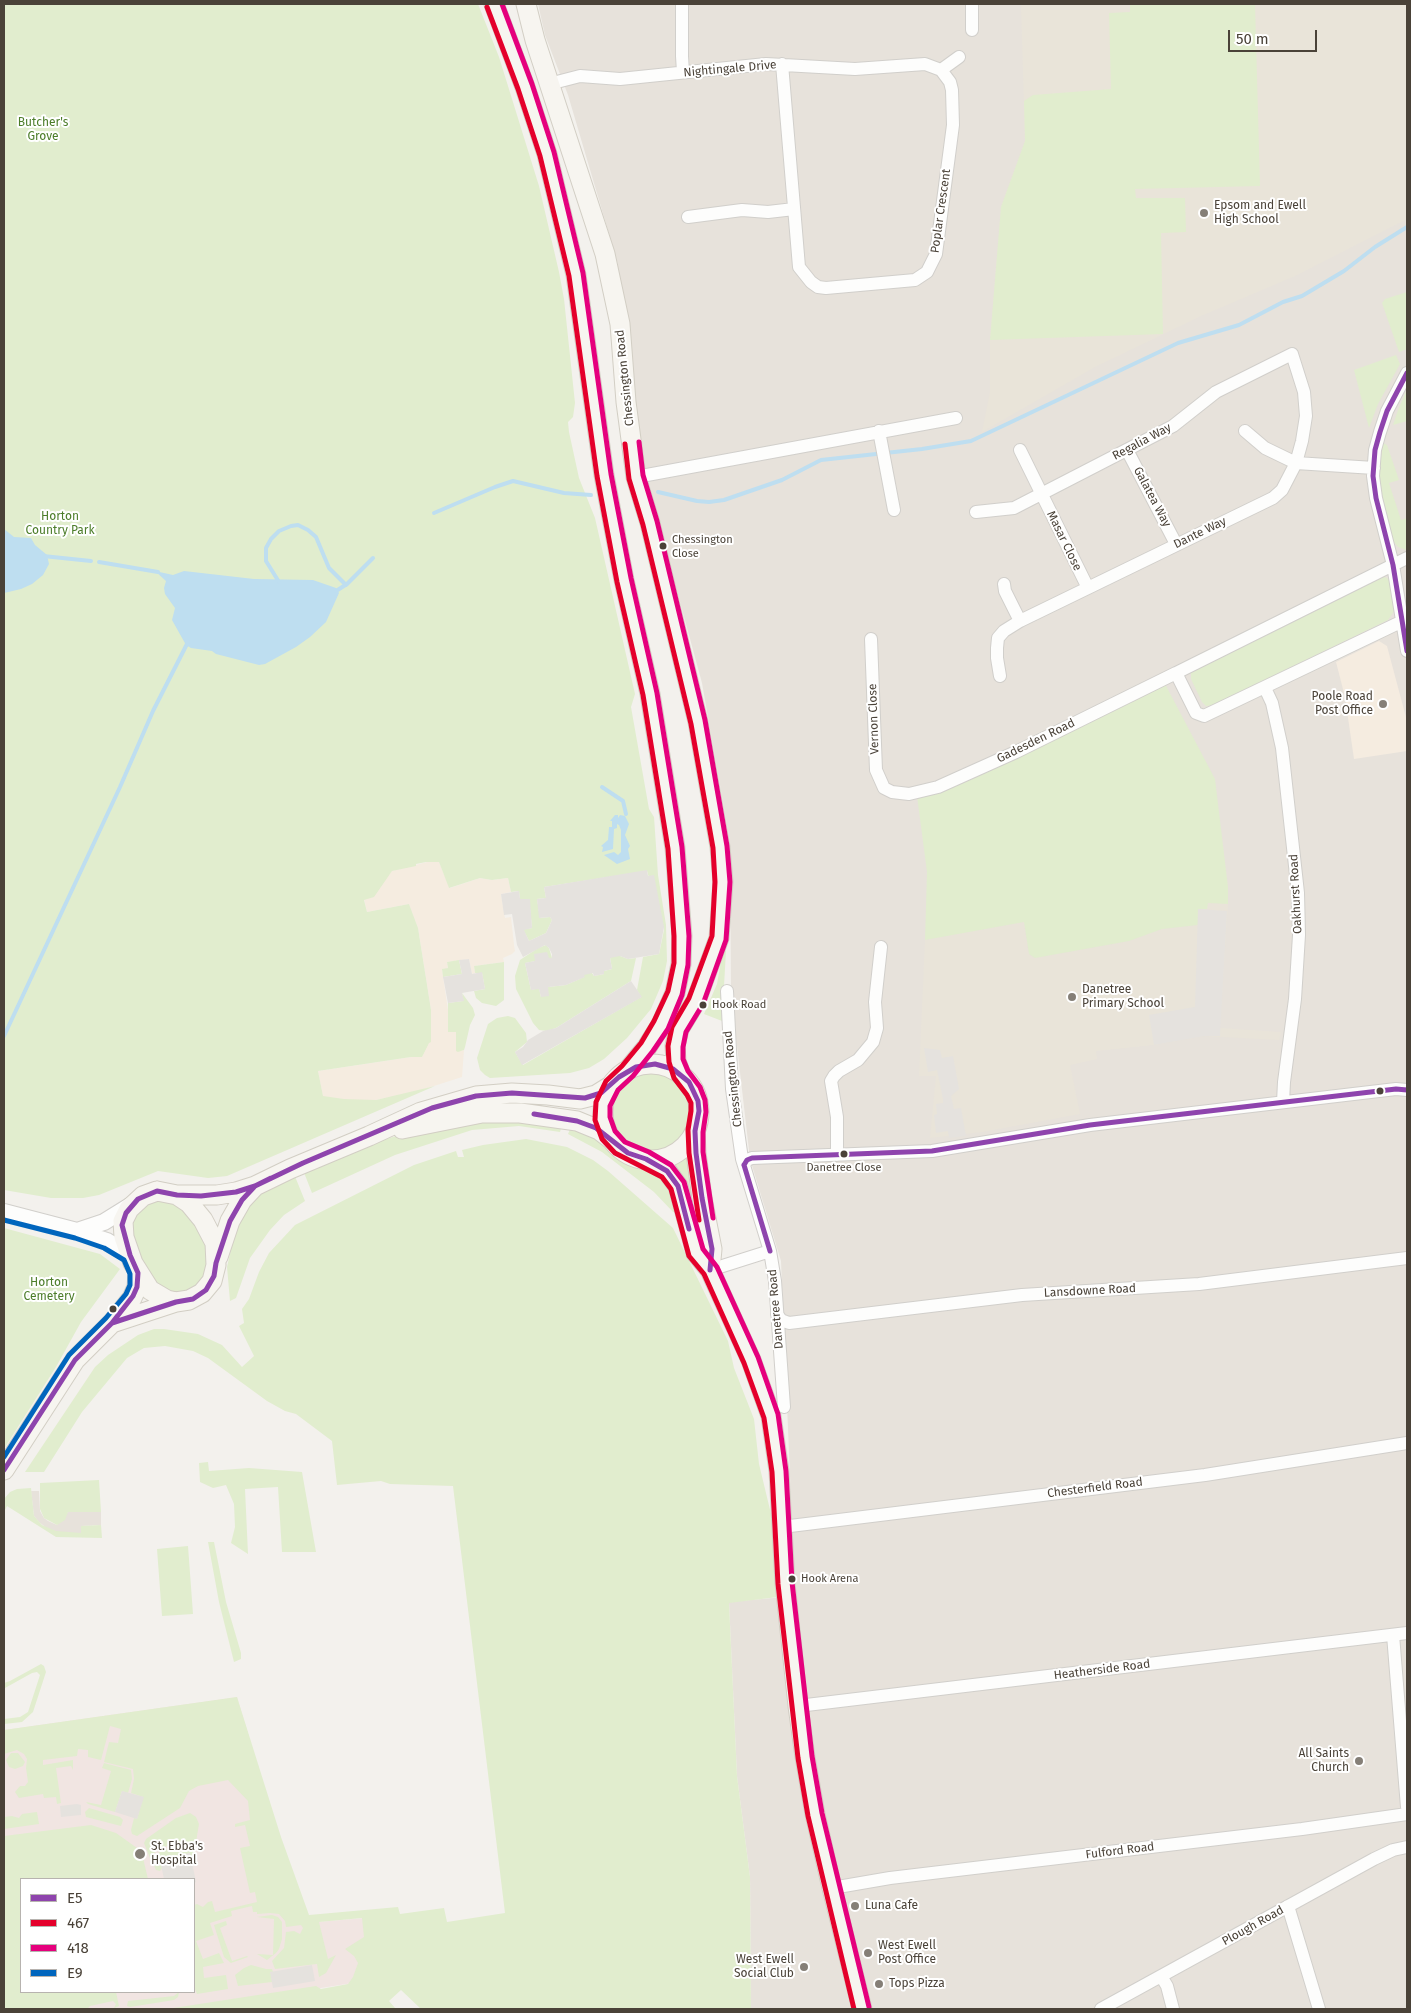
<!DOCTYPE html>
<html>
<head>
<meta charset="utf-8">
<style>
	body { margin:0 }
	#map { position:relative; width:1411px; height:2013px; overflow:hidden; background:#f3f1ed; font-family:"Fira Sans",sans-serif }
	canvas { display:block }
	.frame { position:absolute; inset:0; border:5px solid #4a4238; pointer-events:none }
	.legend { position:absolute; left:20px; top:1878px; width:175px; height:115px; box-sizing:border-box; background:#fff; border:1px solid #b7b3af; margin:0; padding:6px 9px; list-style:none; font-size:15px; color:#4a4238 }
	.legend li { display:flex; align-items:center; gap:10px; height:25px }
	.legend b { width:25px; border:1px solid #b7b3af }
	.scale { position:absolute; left:1228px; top:30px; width:89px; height:22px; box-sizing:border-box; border:2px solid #4a4238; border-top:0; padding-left:6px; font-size:15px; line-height:18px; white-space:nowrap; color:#4a4238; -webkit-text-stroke:4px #fff; paint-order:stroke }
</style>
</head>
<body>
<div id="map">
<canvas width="1411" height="2013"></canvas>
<div class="frame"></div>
<ul class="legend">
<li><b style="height:6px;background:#8e44ad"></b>E5</li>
<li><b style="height:6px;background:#e4002b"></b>467</li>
<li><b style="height:6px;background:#e5007d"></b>418</li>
<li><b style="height:6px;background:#0065bd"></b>E9</li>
</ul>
<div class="scale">50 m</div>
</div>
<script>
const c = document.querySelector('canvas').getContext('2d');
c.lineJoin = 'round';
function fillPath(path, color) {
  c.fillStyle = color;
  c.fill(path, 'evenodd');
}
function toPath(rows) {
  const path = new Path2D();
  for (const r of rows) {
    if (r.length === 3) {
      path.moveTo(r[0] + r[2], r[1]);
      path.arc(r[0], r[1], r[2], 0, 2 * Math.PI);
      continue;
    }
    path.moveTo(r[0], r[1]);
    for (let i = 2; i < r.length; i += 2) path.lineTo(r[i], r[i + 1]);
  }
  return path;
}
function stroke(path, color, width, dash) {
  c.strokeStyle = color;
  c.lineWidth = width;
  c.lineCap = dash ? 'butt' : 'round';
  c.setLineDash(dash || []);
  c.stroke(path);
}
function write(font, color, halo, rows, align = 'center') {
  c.font = font + ' "Fira Sans",sans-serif';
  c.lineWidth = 4;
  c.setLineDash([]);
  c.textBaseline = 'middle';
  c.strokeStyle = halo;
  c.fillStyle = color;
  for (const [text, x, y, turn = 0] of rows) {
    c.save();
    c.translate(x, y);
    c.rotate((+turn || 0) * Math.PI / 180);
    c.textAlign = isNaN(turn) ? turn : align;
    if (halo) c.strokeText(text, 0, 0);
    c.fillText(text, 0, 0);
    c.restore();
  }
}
fillPath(toPath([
	[538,4,1407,4,1407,2009,751,2009,750,1877,737,1776,729,1602,795,1596,781,1261,750,1159,731,994,730,842,702,683,645,473,617,261,568,95,545,35],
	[31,1491,39,1491,40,1511,44,1518,48,1521,57,1525,68,1512,101,1512,101,1525,82,1526,81,1533,62,1533,49,1530,39,1522,34,1516]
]), '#e7e2db');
fillPath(toPath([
	[1379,641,1387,646,1407,721,1407,751,1354,759,1345,697,1336,662],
	[431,861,439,862,450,888,480,878,492,880,508,878,511,892,501,894,505,918,511,917,514,945,515,951,512,954,503,958,504,962,474,966,475,973,472,974,469,959,447,962,448,968,442,970,448,1010,448,1031,456,1032,462,1051,464,1050,462,1077,412,1093,376,1100,352,1100,323,1097,318,1071,411,1057,422,1057,431,1010,418,928,409,904,367,912,364,899,392,871]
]), '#f5ece0');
fillPath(toPath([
	[1021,4,1407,4,1407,219,1295,276,1201,316,1095,367,982,432,990,392,990,340,1001,207,1025,141],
	[1208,903,1228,904,1220,1028,1281,1032,1279,1040,1205,1036,1154,1045,1096,1051,1097,1059,1070,1065,1080,1114,982,1132,930,1138,936,1076,919,1076,925,940,1024,922,1029,954,1035,958,1129,941,1162,929,1197,925,1198,909]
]), '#e9e4d9');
fillPath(toPath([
	[237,1697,305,1923,389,1916,353,1983,185,2009,4,2009,4,1730],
	[21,1879,194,1879,194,1992,21,1992]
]), '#f1e5e2');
fillPath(toPath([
	[4,4,478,4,499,57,539,186,559,272,564,299,575,403,573,417,568,422,569,432,579,478,595,518,635,694,631,707,649,809,654,817,658,875,666,925,667,961,663,981,651,1009,627,1038,604,1059,589,1068,570,1073,490,1078,485,1075,480,1070,477,1058,488,1024,497,1018,508,1016,515,1018,526,1033,527,1042,515,1052,523,1065,641,997,637,990,643,957,659,954,664,930,647,871,544,887,546,898,537,899,540,918,550,917,552,920,546,933,529,941,523,929,532,928,529,899,520,899,519,891,511,892,508,878,492,880,480,878,449,888,439,862,426,862,416,864,416,866,392,871,374,897,364,900,367,912,409,904,418,928,431,1010,431,1042,429,1043,422,1057,411,1057,318,1071,323,1096,344,1099,376,1100,435,1086,227,1176,208,1178,158,1171,99,1195,83,1198,51,1198,4,1190],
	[1130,4,1255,4,1260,186,1135,189,1136,198,1185,198,1186,232,1161,233,1163,334,990,340,1001,207,1025,141,1024,101,1033,95,1111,89,1109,13,1130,12],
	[1407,292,1407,349,1399,352,1382,303,1385,299],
	[1396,355,1400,364,1378,404,1369,428,1354,370],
	[1407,389,1407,421,1393,425,1398,410],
	[1383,443,1387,445,1399,480,1389,483,1401,520,1407,518,1407,550,1398,547,1393,541,1378,479],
	[1381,576,1387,578,1391,583,1395,610,1388,620,1213,705,1206,706,1202,702,1191,679,1191,672],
	[1164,682,1215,779,1228,887,1228,904,1208,903,1207,909,1198,909,1198,925,1162,929,1129,941,1035,958,1029,954,1024,922,925,940,927,872,917,796],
	[607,940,620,956,628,959,636,958,631,981,556,1028,547,1031,539,1030,533,1023,516,989,515,976,520,960,538,948,546,945,549,948,552,958,525,963,531,990,539,988,541,997,548,987,566,985,584,977,581,957,594,976,604,974,604,971,612,969],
	[723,950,726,951,722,1021,704,1014,717,984],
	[459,960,462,974,443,977,442,969,448,968,447,962],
	[504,962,504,1000,496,1006,482,1003,476,998,474,991,485,989,482,973,475,973,474,966],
	[462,993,473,1008,475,1015,470,1025,465,1047,464,1050,458,1052,456,1051,456,1032,448,1032,448,1003,463,1001],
	[651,1112,39],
	[486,1117,562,1125,560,1132,519,1126,472,1130,395,1155,312,1193,303,1170,327,1160,386,1139,424,1128],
	[571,1127,593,1137,625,1162,637,1168,646,1168,670,1183,678,1212,673,1212,654,1192,602,1152,568,1134],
	[526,1139,567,1147,593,1160,608,1171,673,1228,728,1341,734,1368,754,1419,759,1464,772,1518,778,1597,729,1603,737,1776,750,1877,751,2009,421,2009,401,1990,389,2001,395,2008,393,2009,167,2009,316,1986,321,1989,348,1984,353,1977,358,1963,354,1956,345,1949,364,1937,362,1918,319,1922,328,1959,336,1955,326,1973,319,1977,317,1964,275,1969,272,1961,284,1948,286,1932,294,1931,300,1934,303,1928,301,1925,286,1927,285,1921,279,1914,270,1913,257,1914,257,1912,253,1912,252,1906,231,1911,232,1916,210,1923,214,1935,196,1941,203,1959,219,1953,224,1963,203,1967,204,1978,226,1975,228,1989,197,1994,194,1987,194,1905,197,1904,203,1907,208,1902,212,1901,215,1912,257,1902,255,1892,250,1893,240,1848,250,1846,245,1825,235,1827,235,1824,250,1820,248,1801,228,1780,198,1786,189,1791,180,1808,137,1836,132,1834,131,1830,134,1818,137,1819,143,1797,131,1793,134,1779,133,1769,104,1762,109,1742,118,1743,121,1729,110,1726,101,1760,88,1757,88,1750,78,1749,77,1756,43,1760,43,1765,73,1760,73,1770,71,1766,56,1768,61,1803,57,1804,56,1797,44,1798,43,1794,19,1798,15,1792,20,1786,25,1786,28,1782,26,1768,27,1759,24,1754,17,1750,4,1754,4,1730,237,1697,281,1837,309,1915,398,1907,400,1914,444,1908,447,1922,505,1913,453,1486,390,1484,381,1481,337,1485,332,1441,296,1414,285,1411,267,1401,208,1358,193,1351,165,1346,144,1348,127,1358,82,1412,44,1472,25,1472,95,1367,108,1355,138,1335,154,1329,164,1329,198,1334,222,1345,242,1367,254,1356,239,1326,244,1323,242,1309,249,1299,259,1272,269,1253,295,1225,414,1165,456,1151,458,1157,464,1157,462,1150,483,1145],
	[689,1154,695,1193,687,1195,672,1165,678,1163],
	[294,1174,305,1201,284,1215,270,1230,250,1258,236,1298,230,1301,227,1267,237,1223,247,1206,263,1190],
	[169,1199,188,1211,206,1242,212,1266,192,1292,171,1293,154,1283,133,1244,131,1225,134,1217,151,1201],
	[4,1228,100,1254,120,1269,81,1322,56,1367,4,1449],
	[208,1462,209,1471,249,1468,302,1472,316,1552,282,1552,278,1487,245,1489,248,1554,231,1543,235,1527,234,1504,226,1485,213,1488,200,1482,199,1463],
	[99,1480,101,1512,68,1512,65,1520,57,1525,44,1518,40,1509,40,1483],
	[31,1488,34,1516,42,1525,56,1531,81,1533,81,1526,101,1525,102,1538,56,1537,7,1506,4,1512,4,1499,10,1492,17,1489],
	[208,1542,214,1542,226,1602,241,1653,241,1659,234,1662,219,1602],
	[188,1546,193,1614,162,1616,157,1549],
	[41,1664,44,1666,46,1672,33,1712,22,1722,4,1724,4,1719,20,1717,28,1712,40,1675,37,1672,32,1673,5,1688,4,1683,10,1681],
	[11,1753,18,1753,25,1762,23,1766,15,1769,9,1767,6,1760],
	[104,1763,131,1770,132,1779,128,1793,122,1791,115,1812,88,1804,86,1802,101,1805,111,1771,102,1768],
	[89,1808,120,1817,123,1820,121,1826,86,1817,85,1812],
	[37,1812,39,1824,4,1829,4,1817,12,1816,19,1818,22,1814],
	[190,1813,196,1817,199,1824,196,1842,184,1849,169,1846,160,1847,150,1858,144,1843,146,1839,176,1818],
	[91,1825,116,1833,137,1848,143,1858,148,1879,21,1879,21,1992,116,1992,119,2006,114,2008,116,2004,113,2001,90,2006,87,2009,4,2009,4,1836],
	[196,1845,193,1861,191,1862,190,1853,160,1860,162,1868,160,1871,156,1870,152,1861,161,1850,170,1849,185,1852],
	[272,1915,278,1917,282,1922,282,1939,279,1949,276,1953,267,1960,257,1954,273,1955,274,1919,257,1917],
	[226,1921,227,1925,220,1928,232,1961,247,1956,248,1957,231,1963,224,1957,214,1925],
	[251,1965,266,1969,272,1969,273,1972,271,1972,272,1982,238,1986,235,1975,244,1968],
	[179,1992,178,1997,174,2000,130,2007,127,2006,128,2001,174,1996]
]), '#e1edce');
fillPath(toPath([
	[647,870,648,876,654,875,664,927,659,954,628,959,620,956,610,958,612,969,604,971,604,974,594,976,593,973,584,975,585,977,566,985,548,987,549,996,541,997,539,989,531,990,525,963,535,961,534,954,547,952,549,958,552,958,552,954,549,948,545,945,523,957,517,945,512,914,504,915,501,894,519,891,520,899,530,899,532,928,524,930,529,941,546,933,552,920,550,917,539,918,537,899,546,898,544,887],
	[1198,909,1227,911,1220,1036,1205,1036,1154,1045,1149,1015,1195,1007],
	[469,959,472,974,482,972,485,989,462,993,464,1001,448,1003,443,977,462,974,459,960],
	[631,981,642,997,522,1065,515,1052,523,1047,528,1040,543,1031,556,1028],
	[924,1048,940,1050,942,1058,953,1056,959,1089,951,1096,954,1109,961,1108,966,1136,949,1138,948,1131,936,1133,934,1115,937,1114,936,1104,943,1103,943,1099,937,1070,928,1072],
	[122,1791,144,1797,137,1819,115,1812],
	[77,1804,81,1805,81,1815,61,1817,60,1806],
	[190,1853,196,1882,194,1883,194,1879,164,1879,160,1860],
	[312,1965,315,1981,273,1988,270,1972]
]), '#e5e2de');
fillPath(toPath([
	[4,529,14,537,31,538,35,545,47,555,49,564,43,575,32,584,21,589,4,593],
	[155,571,173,575,184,571,254,579,313,580,336,588,339,593,326,622,310,637,296,647,265,664,259,665,216,654,212,651,191,648,186,645,172,620,175,608,165,594,164,588,166,581],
	[615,815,618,815,618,818,620,815,625,816,629,824,625,835,630,846,628,849,630,859,617,864,604,855,614,852,618,855,621,852,621,830,619,825,617,824,617,828,614,829,613,849,602,852,603,847,601,846,608,840,609,827,612,827,612,821,610,821]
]), '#bedef0');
stroke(toPath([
	[658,492,697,501,709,502,724,500,782,480,821,460,922,449,971,441,1178,343,1239,325,1283,302,1302,296,1344,271,1375,247,1407,227],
	[434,513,495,487,513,481,564,493,591,495],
	[43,556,91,561],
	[99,562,158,572],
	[279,582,266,561,266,548,271,539,279,531,291,526,298,525,308,530,316,537,329,568,346,585],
	[336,591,347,584,373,558],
	[602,787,623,801,626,814],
	[4,1036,120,787,153,711,188,642]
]), '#bedef0', 4);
const minor = toPath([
	[682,4,682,56,683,72],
	[972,4,972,30],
	[782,64,799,267,811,282,818,287,826,288,915,280,927,272,936,254,953,125,952,90,950,82,941,70],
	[941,70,959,57],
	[549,84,580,76,620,79,766,64,855,69,925,64,941,70],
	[688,217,742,210,768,212,794,209],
	[1407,373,1387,411,1380,432,1375,450,1373,476,1376,498,1393,565,1407,651],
	[879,431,894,510],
	[1020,450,1088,588],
	[1127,450,1176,544],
	[636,477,956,418],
	[976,512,1014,508,1173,426,1216,392,1292,354,1304,392,1306,416,1302,441,1296,463,1265,448,1245,431],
	[1407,558,1176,673,1196,713,1204,716,1407,619],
	[1004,584,1005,591,1020,621],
	[871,639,876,770,884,788,892,792,909,794,938,787,1016,752,1176,673],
	[1000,676,997,658,997,648,998,638,1004,631,1020,621,1273,498,1282,490,1296,463,1374,468],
	[1265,688,1272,703,1282,748,1298,893,1299,935,1295,999,1284,1082,1283,1102],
	[727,991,732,1089,742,1159,770,1251,775,1281,784,1407],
	[837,1155,837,1117,831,1081,834,1076,839,1071,858,1060,873,1042,877,1028,875,1002,881,947],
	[744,1165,747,1160,752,1158,932,1151,1090,1125,1396,1089,1407,1090],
	[710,1270,770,1251],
	[777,1314,781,1320,789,1323,1022,1295,1199,1284,1407,1258],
	[782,1527,1205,1475,1407,1443],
	[1393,1635,1407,1807],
	[798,1706,1407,1633],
	[832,1888,890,1878,1302,1829,1407,1814],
	[1288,1906,1319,2009],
	[1161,1976,1167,1986,1173,2009],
	[1101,2009,1374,1859,1393,1850,1407,1847]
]);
const tertiary = toPath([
	[4,1212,77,1231,107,1241,130,1255],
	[77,1231,104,1222,133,1204]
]);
const secondary = toPath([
	[494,4,525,87,547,154,576,275,604,475,624,580,650,694,675,848,682,936,681,964,675,993,661,1025,647,1047,627,1071],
	[526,4,535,40,605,254,620,324,626,402,636,477,650,523,698,722,720,847,723,882,719,938,696,1001,679,1029,675,1046,676,1061,681,1075],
	[651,1112,48],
	[402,1129,482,1113,520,1113,577,1121,599,1130,612,1140],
	[695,1131,696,1153,702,1198,712,1249,710,1270],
	[646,1159,667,1171,678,1186,696,1253,710,1270,751,1360,771,1416,779,1471,785,1583,798,1706,805,1757,815,1814,832,1888,862,2009],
	[157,1191,177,1195,189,1203,203,1220,215,1243,216,1265,212,1281,202,1293,189,1300,176,1302,167,1300,150,1290,133,1263,124,1237,123,1221,129,1209,143,1196,157,1191],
	[177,1195,217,1195,236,1192,255,1186,290,1169,369,1136,421,1112,476,1096,512,1093,548,1095,580,1099,596,1095,612,1085],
	[218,1257,230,1221,242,1200,255,1186],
	[112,1323,176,1302],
	[4,1470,75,1360,112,1323,132,1298,137,1287,138,1273]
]);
stroke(minor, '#d1cfcb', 14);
stroke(tertiary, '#d1cfcb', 18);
stroke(secondary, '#d2cec4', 21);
stroke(minor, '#fdfdfc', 12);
stroke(tertiary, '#fdfdfc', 16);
stroke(secondary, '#f7f5f0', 19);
stroke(toPath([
	[1407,373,1387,411,1380,432,1375,450,1373,476,1376,498,1393,565,1407,651],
	[534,1114,577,1121,596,1128,628,1153,646,1159,667,1171,678,1186,689,1229],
	[744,1165,747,1160,752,1158,932,1151,1090,1125,1396,1089,1407,1090],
	[744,1165,770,1251],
	[104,1331,112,1323,176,1302,193,1299,206,1290,214,1276,216,1263,230,1221,242,1200,255,1186,271,1178],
	[4,1470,75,1360,112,1323,133,1296,137,1287,138,1273,130,1255,122,1225,126,1213,138,1199,157,1191,177,1195,201,1196,236,1192,255,1186,303,1163,432,1108,476,1096,512,1093,585,1098,601,1093,619,1077,636,1067,655,1064,673,1069,689,1082,698,1101,699,1111,695,1131,696,1153,702,1198,712,1249,710,1270]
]), '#8e44ad', 5);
stroke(toPath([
	[487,7,518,89,540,156,569,276,597,476,617,582,643,695,668,849,674,936,674,963,668,991,654,1021,641,1043,622,1066,606,1081,596,1102,595,1120,602,1139,615,1153,662,1177,671,1189,689,1256,704,1274,744,1363,764,1418,772,1472,778,1584,798,1758,808,1816,854,2009],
	[625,444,629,479,643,525,691,724,713,848,715,882,712,936,689,998,672,1027,668,1046,669,1062,674,1078,687,1095,691,1103,691,1111,688,1130,689,1153,699,1220]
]), '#e4002b', 5);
stroke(toPath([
	[502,4,532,84,554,152,583,273,611,474,631,578,657,693,682,847,689,936,688,965,682,995,668,1029,653,1051,633,1076,618,1090,610,1106,610,1117,615,1131,625,1142,649,1152,671,1165,684,1182,703,1249,717,1267,758,1357,778,1414,786,1471,792,1582,812,1756,822,1813,869,2007],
	[639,442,643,475,657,521,705,720,727,846,730,882,726,940,703,1004,686,1032,683,1047,683,1059,688,1071,700,1087,705,1100,706,1112,703,1132,703,1152,713,1218]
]), '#e5007d', 5);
stroke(toPath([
	[4,1220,75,1238,104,1248,124,1260,130,1274,130,1285,126,1294,106,1318,69,1355,4,1457]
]), '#0065bd', 5);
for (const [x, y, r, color] of [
	[1204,213,5,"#857f77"],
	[663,546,4.5,"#4a4238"],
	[1383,704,5,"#857f77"],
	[1072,997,5,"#857f77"],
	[703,1005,4.5,"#4a4238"],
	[1380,1091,4.5,"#4a4238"],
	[844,1154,4.5,"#4a4238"],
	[113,1309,4.5,"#4a4238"],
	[792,1579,4.5,"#4a4238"],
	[1359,1761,5,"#857f77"],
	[140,1854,6,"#857f77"],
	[855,1906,5,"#857f77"],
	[868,1953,5,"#857f77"],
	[804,1967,5,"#857f77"],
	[879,1984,5,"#857f77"]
]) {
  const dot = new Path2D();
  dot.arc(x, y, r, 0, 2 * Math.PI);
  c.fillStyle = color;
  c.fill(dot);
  stroke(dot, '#fff', 2);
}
write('11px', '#4a4238', '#fff', [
	["Chessington",672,540],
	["Close",672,554],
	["Hook Road",712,1005],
	["Danetree Close",844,1168,"center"],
	["Hook Arena",801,1579]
], 'left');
write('12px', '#4a4238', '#fff', [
	["Nightingale Drive",730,69,-5],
	["Poplar Crescent",941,211,-82],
	["Chessington Road",625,378,-96],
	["Regalia Way",1142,442,-28],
	["Galatea Way",1152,497,62],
	["Dante Way",1200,533,-26],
	["Masar Close",1064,541,64],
	["Vernon Close",874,719,-92],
	["Gadesden Road",1036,741,-26],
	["Oakhurst Road",1296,894,-93],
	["Chessington Road",733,1079,-96],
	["Lansdowne Road",1090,1291,-3],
	["Danetree Road",776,1309,-95],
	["Chesterfield Road",1095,1488,-7],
	["Heatherside Road",1102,1670,-7],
	["Fulford Road",1120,1851,-7],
	["Plough Road",1253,1926,-29]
]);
write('12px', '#4c7d2a', '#fff', [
	["Butcher's",43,123],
	["Grove",43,137],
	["Horton",60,517],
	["Country Park",60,531],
	["Horton",49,1283],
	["Cemetery",49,1297]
]);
write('12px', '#4a4238', '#fff', [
	["Epsom and Ewell",1214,206],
	["High School",1214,220],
	["Poole Road",1373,697,"right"],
	["Post Office",1373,711,"right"],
	["Danetree",1082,990],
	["Primary School",1082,1004],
	["All Saints",1349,1754,"right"],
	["Church",1349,1768,"right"],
	["St. Ebba's",151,1847],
	["Hospital",151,1861],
	["Luna Cafe",865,1906],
	["West Ewell",878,1946],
	["Post Office",878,1960],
	["West Ewell",794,1960,"right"],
	["Social Club",794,1974,"right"],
	["Tops Pizza",889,1984]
], 'left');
</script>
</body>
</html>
